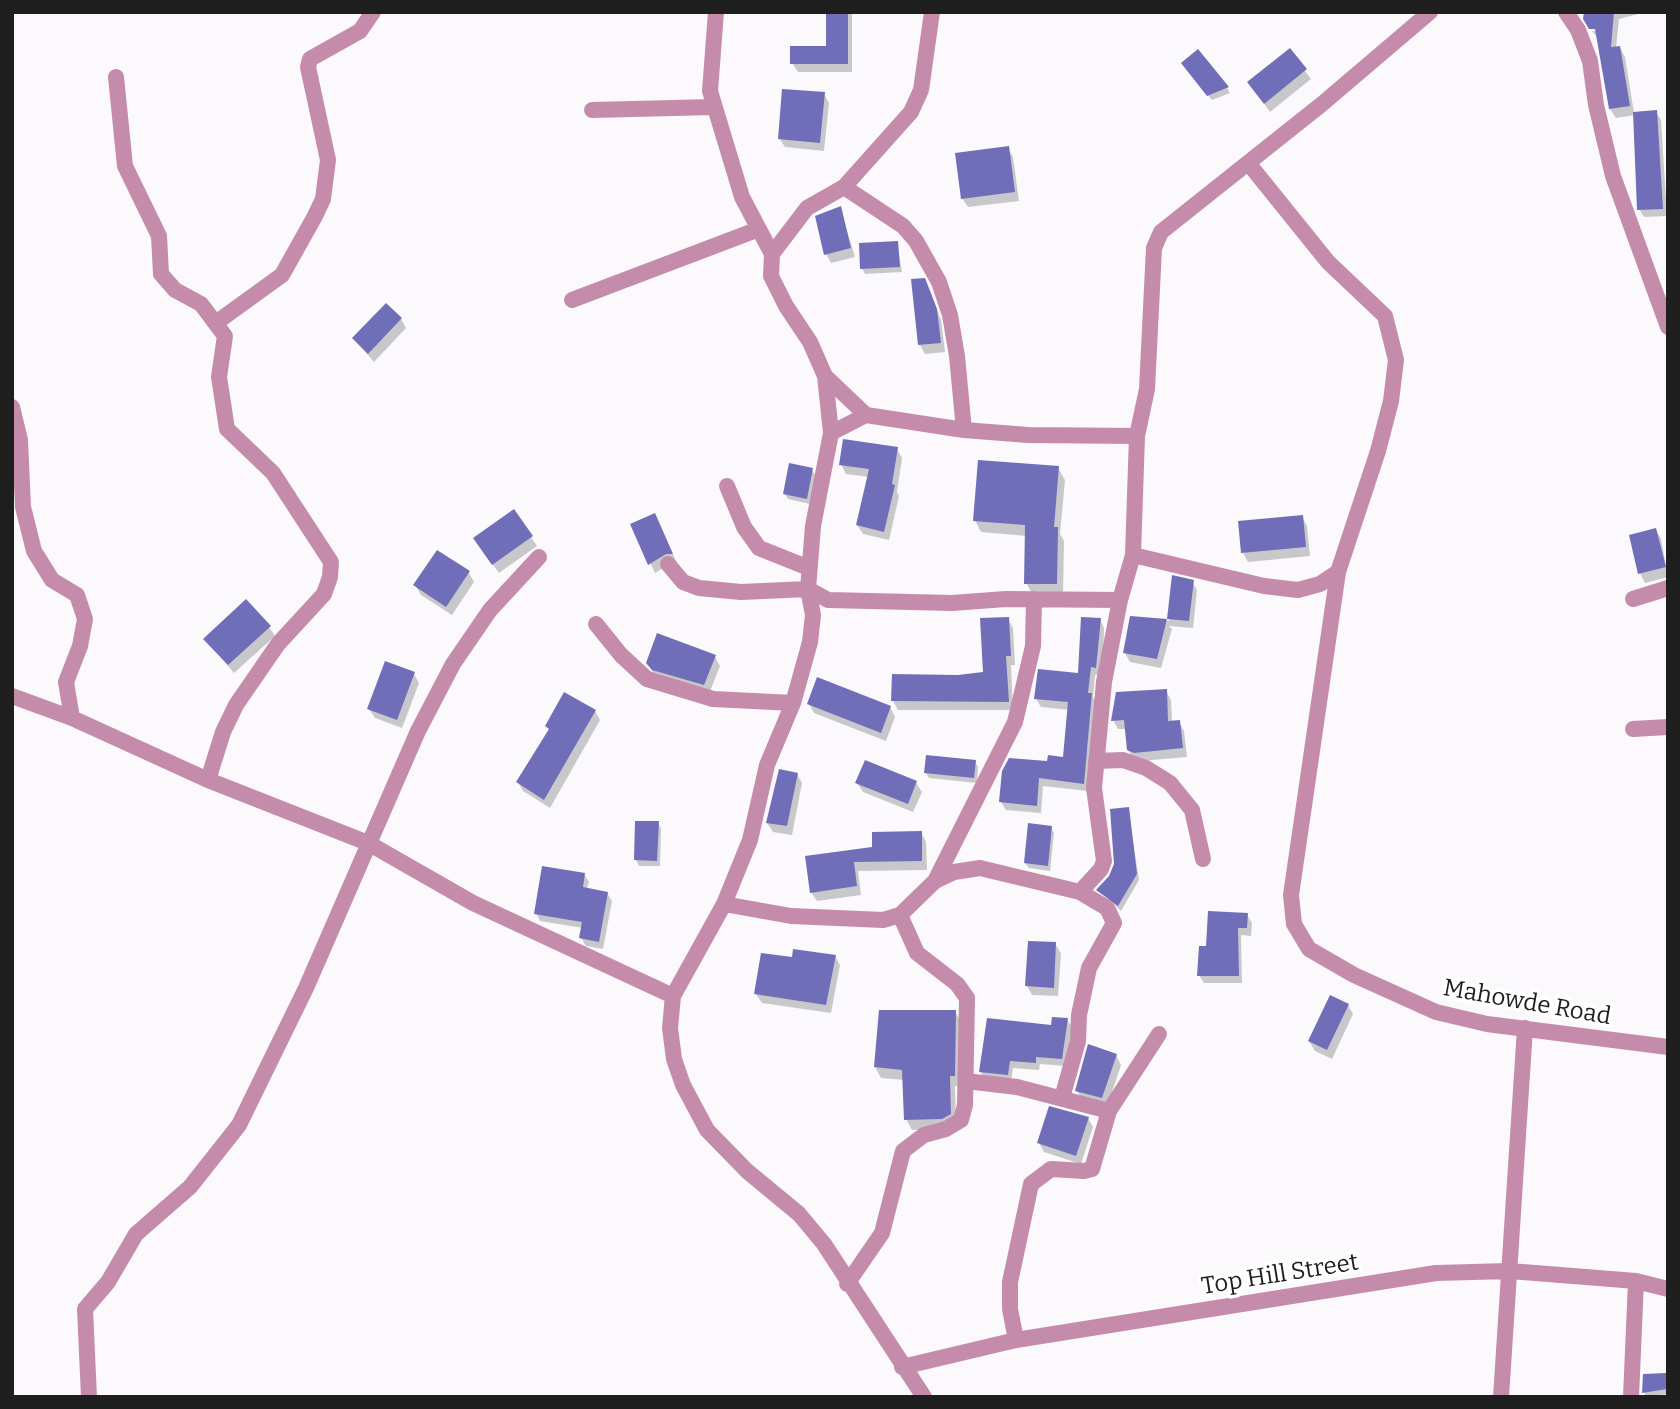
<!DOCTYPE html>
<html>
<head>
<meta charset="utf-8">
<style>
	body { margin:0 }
	#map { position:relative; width:1680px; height:1409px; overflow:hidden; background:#fbf9fc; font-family:Bitter,serif }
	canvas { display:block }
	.frame { position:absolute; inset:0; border:14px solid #1f1e1f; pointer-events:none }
</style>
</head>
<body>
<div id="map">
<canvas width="1680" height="1409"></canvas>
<div class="frame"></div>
</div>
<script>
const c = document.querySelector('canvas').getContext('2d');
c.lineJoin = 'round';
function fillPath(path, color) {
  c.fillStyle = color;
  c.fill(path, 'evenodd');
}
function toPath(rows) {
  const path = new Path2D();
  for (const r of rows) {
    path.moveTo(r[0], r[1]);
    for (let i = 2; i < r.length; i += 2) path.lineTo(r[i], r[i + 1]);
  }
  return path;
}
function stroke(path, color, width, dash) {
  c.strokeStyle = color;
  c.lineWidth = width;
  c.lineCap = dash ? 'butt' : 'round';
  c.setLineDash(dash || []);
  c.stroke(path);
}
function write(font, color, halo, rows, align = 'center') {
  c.font = font + ' Bitter,serif';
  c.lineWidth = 7;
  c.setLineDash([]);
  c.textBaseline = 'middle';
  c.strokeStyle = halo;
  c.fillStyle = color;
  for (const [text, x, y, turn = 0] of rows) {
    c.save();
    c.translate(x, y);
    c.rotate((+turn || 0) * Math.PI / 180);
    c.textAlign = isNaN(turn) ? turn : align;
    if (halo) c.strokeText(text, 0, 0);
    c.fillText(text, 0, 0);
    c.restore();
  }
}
fillPath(toPath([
	[827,12,852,13,852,72,798,72,792,63,827,47],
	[1585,12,1646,12,1619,19,1616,48,1620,47,1625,57,1634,113,1656,112,1661,120,1667,216,1644,217,1639,209,1635,115,1616,118,1610,109,1598,38,1592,31,1603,32],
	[1290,50,1311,79,1270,112,1249,82],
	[1186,69,1227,88,1230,93,1212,100],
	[824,94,829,103,824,151,785,147,779,138],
	[1008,148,1013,157,1019,201,968,207,962,198],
	[840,208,855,257,831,263,826,254],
	[897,243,902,272,865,274,862,268],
	[929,289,941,320,945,352,925,354,920,345],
	[401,319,406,328,374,362,354,339],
	[897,449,902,458,897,492,899,496,889,540,863,534,857,525,869,477,846,474,841,464],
	[1058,468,1065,480,1060,534,1064,541,1063,595,1033,595,1026,583,1027,536,981,532,975,520],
	[812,470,816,476,810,504,788,499,785,494],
	[513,511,537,546,499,573,480,547],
	[1302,517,1307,526,1310,556,1248,562,1243,553],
	[632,524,659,524,677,563,671,563,655,573],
	[1656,530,1661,539,1668,577,1645,583,1640,573],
	[469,573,474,582,452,615,421,595,415,585],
	[1174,577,1192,582,1197,590,1193,628,1169,626,1172,629,1161,668,1130,662,1125,653,1132,618,1169,621],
	[1008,619,1013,628,1015,665,1011,665,1013,710,898,710,893,701,958,677,984,673],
	[1100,619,1104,628,1103,661,1100,675,1095,675,1093,697,1096,703,1088,791,1043,786,1041,813,1006,810,1001,802,1048,763,1065,759,1070,710,1041,707,1036,699,1080,675],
	[269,627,275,636,234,673,205,639],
	[715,657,720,666,709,694,653,673,648,663],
	[414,674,419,683,402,728,375,718,369,709],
	[1166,691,1171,700,1172,722,1179,722,1184,731,1187,757,1140,761,1134,759,1128,750,1126,729,1118,729,1113,720],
	[809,704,890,707,895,717,886,741,814,713],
	[595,711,600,720,550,808,523,791,518,782,550,731,547,726],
	[975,762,978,767,977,783,929,778,926,773],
	[797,774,802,783,792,835,773,832,767,823],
	[857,783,916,783,922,792,913,812,863,792],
	[1128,809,1139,880,1121,911,1099,890,1111,877,1116,864],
	[658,823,661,829,660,866,639,866,636,860],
	[1051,828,1054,833,1050,871,1029,868,1025,863],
	[921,832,926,842,927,870,858,871,861,895,817,901,811,892,807,858,874,849],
	[584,874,589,882,587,889,607,893,612,901,603,949,586,946,581,938,583,928,540,921,536,913],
	[1247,915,1252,923,1251,936,1241,935,1242,983,1204,983,1199,975,1207,948],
	[1055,944,1061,953,1058,996,1032,995,1027,986],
	[835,956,840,965,831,1013,762,1003,756,994],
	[1348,1005,1353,1014,1332,1059,1315,1051,1309,1041],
	[955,1011,961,1022,960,1086,955,1086,956,1125,949,1129,912,1130,906,1119,904,1080,881,1078,875,1067],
	[1067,1020,1072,1027,1066,1066,1040,1064,1039,1070,1013,1068,1011,1082,985,1079,981,1072],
	[1116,1055,1121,1065,1107,1107,1082,1100,1077,1091],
	[1088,1118,1093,1127,1081,1164,1044,1152,1039,1143],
	[1666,1375,1668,1394,1646,1397,1644,1392]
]), '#0003');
fillPath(toPath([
	[826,12,848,12,848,64,790,64,790,46,826,46],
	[1584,12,1614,12,1611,47,1620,46,1630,106,1609,109,1595,29,1589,29,1583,19],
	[1290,48,1307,69,1264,104,1247,82],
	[1198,49,1229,87,1207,96,1181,63],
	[782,89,825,92,820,143,778,139],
	[1657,110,1663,209,1637,210,1633,112],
	[1009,146,1015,192,961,199,955,153],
	[841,206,851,248,824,255,815,216],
	[898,241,900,267,860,269,859,243],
	[925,278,937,309,941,343,918,345,911,279],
	[386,303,402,318,368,354,352,338],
	[843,439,898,447,892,484,895,485,884,532,856,525,869,469,839,465],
	[978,460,1059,466,1054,527,1058,527,1057,584,1024,584,1025,525,973,521],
	[789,463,813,468,807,499,783,494],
	[514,509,533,536,492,565,473,538],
	[655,513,673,554,666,554,648,565,630,524],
	[1303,515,1306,547,1241,553,1238,521],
	[1656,528,1666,567,1638,574,1629,535],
	[437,550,470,571,446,607,413,585],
	[1172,575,1194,580,1189,621,1167,619],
	[246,599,271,626,228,665,203,639],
	[1130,616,1167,619,1157,659,1123,653],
	[1009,617,1011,656,1006,656,1009,702,891,701,892,674,958,675,983,672,980,618],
	[1081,617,1101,618,1096,668,1091,667,1088,693,1092,693,1084,784,1039,778,1037,806,999,802,1002,771,1009,758,1047,761,1048,755,1063,757,1068,702,1034,699,1037,676,1038,669,1078,673],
	[657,633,716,655,704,685,652,670,646,663],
	[385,661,415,672,397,720,367,709],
	[817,677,891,706,881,733,807,704],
	[1167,689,1168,721,1180,720,1183,748,1134,753,1127,750,1124,720,1111,721,1116,692],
	[564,692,596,710,544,800,516,782,549,729,545,726],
	[926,755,976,760,974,778,924,773],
	[865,760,917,781,908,804,855,783],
	[779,769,798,773,787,826,766,823],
	[1129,807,1137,874,1118,906,1096,890,1109,876,1114,864,1110,809],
	[635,821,659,821,657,861,634,860],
	[1028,823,1052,826,1048,866,1024,863],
	[922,831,922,861,854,862,857,886,810,893,805,856,872,847,872,832],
	[542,866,585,873,583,887,608,892,599,942,579,938,582,922,534,914],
	[1208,911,1248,913,1247,928,1238,928,1239,976,1197,976,1199,946,1206,946],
	[1028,941,1056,942,1054,988,1025,986],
	[793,949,836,955,826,1005,754,994,761,953,792,957],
	[1330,995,1349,1004,1327,1050,1308,1041],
	[879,1010,956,1010,955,1076,950,1076,951,1114,942,1119,904,1120,902,1070,874,1067],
	[1052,1017,1068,1018,1062,1059,1036,1057,1036,1063,1010,1061,1008,1075,979,1072,987,1018,1051,1025],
	[1088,1044,1117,1054,1102,1098,1075,1091],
	[1049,1106,1089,1117,1076,1156,1037,1143],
	[1667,1373,1667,1389,1642,1393,1643,1374]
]), '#706db9');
stroke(toPath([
	[716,12,710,91,742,197,772,254],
	[1566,12,1578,30,1590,61,1596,105,1613,176,1668,327],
	[116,77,125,166,159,236,161,274,175,290,201,304,225,336,219,377,227,429,273,473,331,562,330,577,324,594,278,644,236,705,223,732,208,780],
	[592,110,714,107],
	[844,187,903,226,916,241,939,282,950,315,957,356,964,430],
	[572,300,759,229],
	[217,322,282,275,315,216,323,199,328,160,308,67,310,59,360,31,373,12],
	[825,376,866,415],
	[12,407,20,440,23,507,34,551,52,580,77,595,85,619,80,646,66,682,72,718],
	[831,433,866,415,964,430,1028,435,1137,436,1147,389,1154,248,1161,232,1322,104,1430,12],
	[727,486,744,527,759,548,809,568],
	[1133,555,1264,586,1298,590,1320,584,1338,572,1378,451,1391,401,1396,360,1385,316,1328,262,1249,164],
	[668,564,683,582,699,588,741,592,808,589,828,600,952,603,1006,599,1120,600,1133,555,1137,436],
	[1338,572,1291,895,1294,924,1309,949,1354,975,1436,1012,1487,1024,1668,1047],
	[1633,599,1668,588],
	[596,624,621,655,647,679,713,699,793,703],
	[12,696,72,718,208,780,368,843,473,903,673,996],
	[1633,729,1668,727],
	[1096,761,1123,760,1146,768,1170,783,1192,810,1203,859],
	[935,881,1015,722,1033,646,1034,599],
	[724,904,750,840,767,765,793,703,810,642,813,615,808,589,813,526,831,433,825,376,810,342,786,306,771,276,772,254,807,208,844,187,911,112,921,90,932,12],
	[966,1081,1017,1087,1109,1111],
	[1062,1098,1078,1041,1079,1015,1089,968,1114,923,1107,908,1080,892],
	[847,1284,882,1233,903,1151,924,1135,946,1129,961,1120,965,1105,967,998,957,984,917,953,900,915],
	[1016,1340,1010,1309,1010,1282,1031,1184,1051,1169,1084,1171,1092,1169,1109,1111,1159,1034],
	[902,1367,1016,1340,1436,1273,1510,1271,1636,1281,1668,1289],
	[89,1397,85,1309,108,1282,136,1234,190,1187,239,1125,306,988,418,731,453,664,490,610,539,557],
	[924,1397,824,1244,799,1214,747,1171,707,1130,683,1085,674,1059,670,1028,673,996,724,904,791,916,883,920,900,915,935,881,954,872,980,868,1080,892,1101,869,1104,861,1094,788,1104,682,1120,600],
	[1501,1397,1525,1028],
	[1631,1397,1636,1281]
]), '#c48caa', 16);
write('24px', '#1f1e1f', '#fff', [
	["Mahowde Road",1527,1003,10],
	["Top Hill Street",1280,1275,-9]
]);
</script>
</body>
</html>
